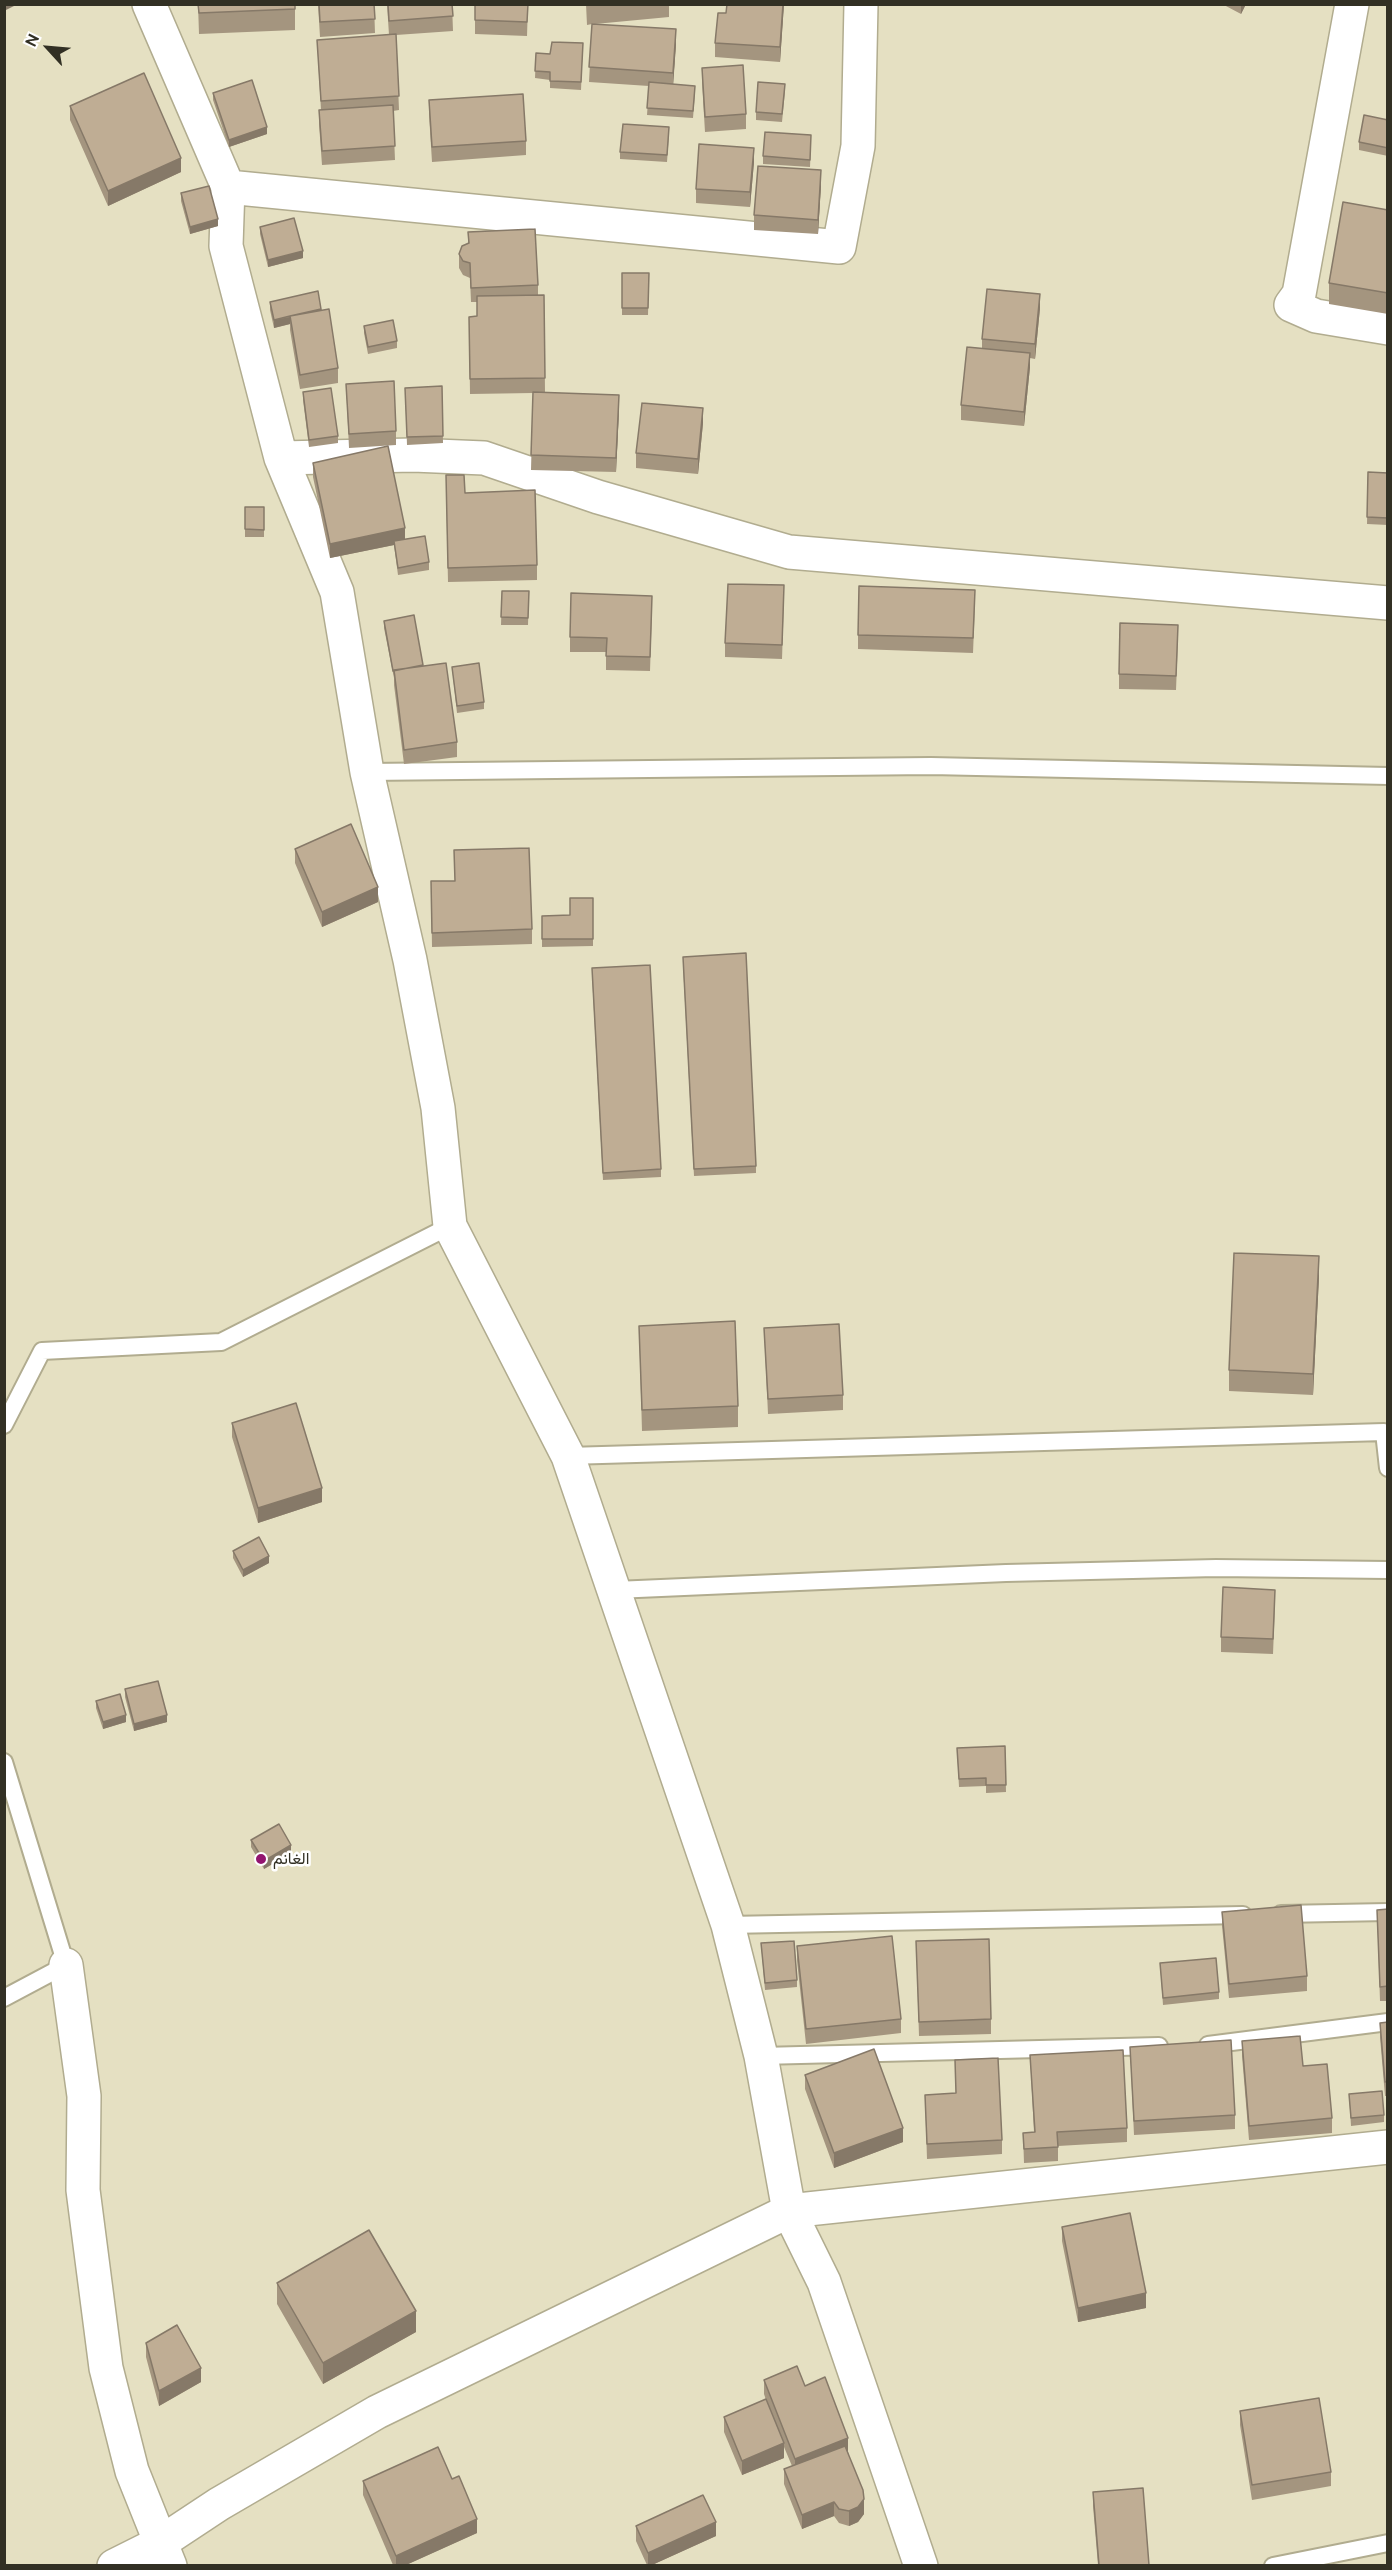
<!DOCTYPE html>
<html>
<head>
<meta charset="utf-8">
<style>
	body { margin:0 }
	#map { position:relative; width:1392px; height:2570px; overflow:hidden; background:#e5e0c2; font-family:Ubuntu,sans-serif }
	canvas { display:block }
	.frame { position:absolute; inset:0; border:6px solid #323024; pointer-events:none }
	.north { position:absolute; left:18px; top:18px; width:60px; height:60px; -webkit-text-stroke:4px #fff; paint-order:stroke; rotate:296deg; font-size:16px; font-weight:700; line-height:24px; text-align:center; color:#323024 }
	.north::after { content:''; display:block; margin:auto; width:21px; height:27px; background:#323024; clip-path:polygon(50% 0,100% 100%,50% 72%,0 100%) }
</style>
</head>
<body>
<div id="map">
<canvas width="1392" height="2570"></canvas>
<div class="frame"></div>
<div class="north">N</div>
</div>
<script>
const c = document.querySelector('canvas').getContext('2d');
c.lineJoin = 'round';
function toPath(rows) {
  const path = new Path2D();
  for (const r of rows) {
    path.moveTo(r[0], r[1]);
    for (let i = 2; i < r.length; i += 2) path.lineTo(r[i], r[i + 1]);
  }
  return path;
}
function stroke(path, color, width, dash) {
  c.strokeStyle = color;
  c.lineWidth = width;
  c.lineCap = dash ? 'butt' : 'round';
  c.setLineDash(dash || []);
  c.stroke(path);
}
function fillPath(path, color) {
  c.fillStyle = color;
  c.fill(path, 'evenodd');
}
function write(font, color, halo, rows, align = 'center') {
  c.font = font + ' Ubuntu,Vazirmatn,sans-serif';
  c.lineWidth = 5;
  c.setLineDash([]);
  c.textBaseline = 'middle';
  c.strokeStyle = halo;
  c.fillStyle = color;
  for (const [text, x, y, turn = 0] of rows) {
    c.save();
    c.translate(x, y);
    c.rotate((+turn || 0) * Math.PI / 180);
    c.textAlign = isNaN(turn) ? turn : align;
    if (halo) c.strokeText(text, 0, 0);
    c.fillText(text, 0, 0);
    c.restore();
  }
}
const service = toPath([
	[367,772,931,766,1388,776],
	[4,1425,42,1351,221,1342,450,1226],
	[568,1456,1384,1432,1388,1468],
	[615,1590,1006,1573,1216,1568,1388,1570],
	[4,1762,66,1965,4,1998],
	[1281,1914,1388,1912],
	[728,1925,1243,1915],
	[1208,2045,1388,2022],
	[761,2056,1159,2046],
	[1273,2566,1388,2543]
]);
const minor = toPath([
	[149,4,228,187,226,246,281,458,337,592,367,772,410,960,438,1108,450,1226,568,1456,728,1925,761,2056,789,2211,824,2282,921,2566],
	[1352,4,1299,294,1291,305,1316,316,1388,328],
	[228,187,839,247,858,146,861,4],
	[281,458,413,455,484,458,598,497,789,552,1388,603],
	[66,1965,84,2096,83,2190,106,2368,132,2471,170,2566],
	[114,2566,160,2543,219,2504,377,2412,789,2211,1388,2147]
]);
stroke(service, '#b1ac8f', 20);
stroke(minor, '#b1ac8f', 36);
stroke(service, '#fff', 16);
stroke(minor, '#fff', 33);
fillPath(toPath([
	[198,4,295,4,295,30,199,34],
	[318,4,374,4,375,33,320,37],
	[387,4,452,4,453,31,396,35,399,110,393,111,395,160,322,165,319,124,319,110,321,110,317,40,389,35],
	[475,4,528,4,527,36,475,34],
	[586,4,669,4,669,17,595,24,676,44,673,84,695,93,693,118,647,115,649,86,589,82,592,24,587,25],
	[784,4,780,62,715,57,715,43,726,13],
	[1224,4,1246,4,1241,14,1224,5],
	[583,43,581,90,550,88,550,80,535,78,536,53,550,54],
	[702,68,746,114,746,129,705,132,702,82],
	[785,91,782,122,756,120,756,112],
	[213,93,267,134,229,147,213,100],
	[429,100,526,141,526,155,432,162,429,114],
	[70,106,181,172,108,206,70,120],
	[1388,120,1388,156,1359,150,1359,142],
	[669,134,667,162,620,159,620,152],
	[811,143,810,167,763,164,763,156],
	[754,162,750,207,696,203,696,189],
	[821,185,818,234,754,230,754,215],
	[181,193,218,226,190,234,181,201],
	[1388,210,1388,314,1329,304,1329,283],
	[260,227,303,258,268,267,260,234],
	[468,232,538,285,538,295,544,295,545,392,619,409,616,472,531,470,533,393,470,394,469,317,477,316,477,302,471,302,470,278,463,275,459,268,459,254,468,244],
	[622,273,649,273,648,315,622,315],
	[270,302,321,310,338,368,338,383,300,389,290,330,290,324,274,328,270,310],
	[1040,308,1035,359,1030,358,1030,367,1024,426,961,420,961,405,982,348,982,339],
	[364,326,397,341,397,348,368,354,364,333],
	[346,384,396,431,396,445,349,448],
	[442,386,443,443,407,445,405,388],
	[303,392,338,436,338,443,309,447,303,400],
	[703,423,698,474,636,468,636,453],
	[313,463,405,539,429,562,429,570,398,575,394,545,330,558,313,477],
	[1368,472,1388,473,1388,525,1367,524],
	[446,489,465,493,537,565,537,580,448,582],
	[245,507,264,507,264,537,245,537],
	[502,591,529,591,528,625,501,625],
	[784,599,782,659,725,657,725,643],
	[975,604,973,653,858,649,858,635],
	[652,610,650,671,606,670,606,652,570,652,570,637],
	[384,621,423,665,423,666,457,742,457,757,404,764,394,685,394,678,384,628],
	[1178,639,1176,690,1119,689,1119,674],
	[452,667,484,702,484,709,457,713],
	[295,849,378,902,322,927,295,863],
	[454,850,532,929,532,944,432,947,431,881,455,881],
	[593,898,593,946,542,947,542,916,570,915],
	[683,964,756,1166,756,1173,694,1176],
	[592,975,661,1169,661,1177,603,1180],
	[1319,1277,1313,1395,1229,1391,1229,1370],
	[639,1326,738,1406,738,1427,642,1431],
	[764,1328,843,1395,843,1410,768,1414],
	[232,1423,322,1502,258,1523,232,1437],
	[233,1551,269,1563,243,1577,233,1558],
	[1275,1604,1273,1654,1221,1652,1221,1637],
	[125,1689,167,1722,134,1731,125,1697],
	[96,1701,126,1722,103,1729,96,1708],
	[1005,1746,1006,1792,986,1793,986,1786,959,1787,957,1748],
	[251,1840,291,1853,264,1869,251,1847],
	[1388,1909,1388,2001,1380,2001,1377,1910],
	[1222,1912,1307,1976,1307,1991,1229,1998,1222,1926],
	[916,1941,991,2019,991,2034,919,2036],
	[761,1943,797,1980,797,1987,765,1990],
	[797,1946,901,2019,901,2033,806,2044,797,1961],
	[1160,1963,1219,1992,1219,1999,1163,2005],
	[1388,2022,1388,2096,1385,2096,1380,2037,1380,2023],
	[1242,2041,1303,2066,1332,2118,1332,2133,1249,2140,1242,2056],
	[1130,2047,1235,2115,1235,2129,1134,2135],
	[1030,2055,1127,2128,1127,2142,1058,2146,1058,2161,1024,2163,1023,2133,1034,2132],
	[955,2060,1002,2140,1002,2154,927,2159,925,2095,956,2093],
	[805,2075,903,2142,834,2168,805,2089],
	[1349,2094,1384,2115,1384,2122,1351,2126],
	[1062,2227,1146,2308,1078,2322,1062,2241],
	[277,2283,416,2332,323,2384,277,2304],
	[146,2343,201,2382,159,2406,146,2357],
	[764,2380,805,2386,848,2452,864,2514,858,2522,849,2526,839,2523,834,2516,802,2529,784,2484,784,2469,792,2466,784,2447,784,2458,742,2475,724,2432,724,2417,766,2400,764,2394],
	[1240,2411,1331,2472,1331,2486,1252,2500,1240,2425],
	[452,2479,477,2533,406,2565,393,2565,363,2495,363,2481],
	[1093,2492,1149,2565,1098,2565,1093,2506],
	[636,2526,716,2536,652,2565,647,2565,636,2541]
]), '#a4957f');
fillPath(toPath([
	[6,4,18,4,6,10],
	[783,4,784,4,780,62,780,47],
	[1242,4,1246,4,1241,14,1241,6],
	[676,29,676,44,673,87,673,73],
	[267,127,267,134,229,147,229,140],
	[754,148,754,162,750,207,750,192],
	[181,158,181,172,108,206,108,191],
	[821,170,821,185,818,234,818,220],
	[218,219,218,226,190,234,190,227],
	[303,251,303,258,268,267,268,260],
	[1040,294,1040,308,1035,359,1035,344],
	[290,317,290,324,274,328,274,320],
	[1030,353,1030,367,1024,426,1024,412],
	[619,395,619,409,616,472,616,458],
	[703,408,703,423,698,474,698,459],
	[405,528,405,542,394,541,394,545,330,558,330,544],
	[378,887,378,902,322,927,322,912],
	[1319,1256,1319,1277,1313,1395,1313,1374],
	[322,1488,322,1502,258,1523,258,1508],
	[269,1556,269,1563,243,1577,243,1570],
	[126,1715,126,1722,103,1729,103,1722],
	[167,1715,167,1722,134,1731,134,1724],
	[291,1845,291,1853,264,1869,264,1861],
	[903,2128,903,2142,834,2168,834,2153],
	[1146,2293,1146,2308,1078,2322,1078,2308],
	[416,2311,416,2332,323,2384,323,2363],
	[201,2368,201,2382,159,2406,159,2391],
	[848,2438,848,2452,795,2474,795,2459],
	[784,2443,784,2458,742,2475,742,2461],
	[864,2499,864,2514,858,2522,849,2526,849,2511],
	[834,2502,834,2516,802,2529,802,2515],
	[477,2519,477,2533,406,2565,396,2565,396,2556],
	[716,2522,716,2536,652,2565,648,2565,648,2553]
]), '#867968');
const building = toPath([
	[198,4,295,4,295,9,199,13,198,4],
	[319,4,374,4,375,19,320,22,319,4],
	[388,4,452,4,453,16,389,21,388,4],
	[475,4,528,4,527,22,475,20,475,4],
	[727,4,783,4,780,47,715,43,718,13,726,13,727,4],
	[592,24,676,29,673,73,589,67,592,24],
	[396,34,399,96,321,101,317,40,396,34],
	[552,42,583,43,581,82,550,81,550,72,535,71,536,53,550,54,552,42],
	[743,65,746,114,705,117,702,68,743,65],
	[144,73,181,158,108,191,70,106,144,73],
	[252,80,267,127,229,140,213,93,252,80],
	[649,82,695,86,693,111,647,108,649,82],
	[758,82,785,84,782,114,756,112,758,82],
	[523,94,526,141,432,147,429,100,523,94],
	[393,105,395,146,322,151,319,110,393,105],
	[1364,115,1388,120,1388,148,1359,142,1364,115],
	[623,124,669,127,667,155,620,152,623,124],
	[765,132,811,135,810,160,763,156,765,132],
	[699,144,754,148,750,192,696,189,699,144],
	[758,166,821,170,818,220,754,215,758,166],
	[209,186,218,219,190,227,181,193,209,186],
	[1343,202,1388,210,1388,293,1329,283,1343,202],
	[294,218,303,251,268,260,260,227,294,218],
	[535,229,538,285,471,288,470,263,463,261,459,254,462,246,469,243,468,232,535,229],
	[622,273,649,273,648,308,622,308,622,273],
	[987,289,1040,294,1035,344,982,339,987,289],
	[318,291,321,309,290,316,274,320,270,302,318,291],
	[544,295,545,378,470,379,469,317,477,316,477,296,544,295],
	[329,309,338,368,300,375,290,316,329,309],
	[393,320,397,341,368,347,364,326,393,320],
	[967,347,1030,353,1024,412,961,405,967,347],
	[394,381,396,431,349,434,346,384,394,381],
	[442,386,443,436,407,437,405,388,442,386],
	[331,388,338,436,309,440,303,392,331,388],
	[533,392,619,395,616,458,531,455,533,392],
	[642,403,703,408,698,459,636,453,642,403],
	[388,446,405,528,330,544,313,463,388,446],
	[1368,472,1388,473,1388,518,1367,517,1368,472],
	[446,475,464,475,465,493,535,490,537,565,448,568,446,475],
	[245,507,264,507,264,530,245,529,245,507],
	[425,536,429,562,398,568,394,541,425,536],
	[728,584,784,585,782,645,725,643,728,584],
	[859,586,975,590,973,638,858,635,859,586],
	[502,591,529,591,528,618,501,617,502,591],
	[571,593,652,596,650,657,606,656,607,638,570,637,571,593],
	[414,615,423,665,393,671,384,621,414,615],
	[1120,623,1178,625,1176,676,1119,674,1120,623],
	[446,663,457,742,404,750,394,670,446,663],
	[479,663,484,702,457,706,452,667,479,663],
	[351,824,378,887,322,912,295,849,351,824],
	[529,848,532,929,432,933,431,881,455,881,454,850,529,848],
	[570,898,593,898,593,939,542,939,542,916,570,915,570,898],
	[746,953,756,1166,694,1169,683,957,746,953],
	[650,965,661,1169,603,1173,592,968,650,965],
	[1234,1253,1319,1256,1313,1374,1229,1370,1234,1253],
	[735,1321,738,1406,642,1410,639,1326,735,1321],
	[839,1324,843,1395,768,1399,764,1328,839,1324],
	[296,1403,322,1488,258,1508,232,1423,296,1403],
	[259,1537,269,1556,243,1570,233,1551,259,1537],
	[1223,1587,1275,1590,1273,1639,1221,1637,1223,1587],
	[158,1681,167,1715,134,1724,125,1689,158,1681],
	[120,1694,126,1715,103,1722,96,1701,120,1694],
	[1005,1746,1006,1785,986,1785,986,1778,959,1779,957,1748,1005,1746],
	[279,1824,291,1845,264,1861,251,1840,279,1824],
	[1301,1905,1307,1976,1229,1984,1222,1912,1301,1905],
	[1388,1909,1388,1986,1380,1987,1377,1910,1388,1909],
	[892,1936,901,2019,806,2029,797,1946,892,1936],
	[989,1939,991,2019,919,2022,916,1941,989,1939],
	[794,1941,797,1980,765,1983,761,1943,794,1941],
	[1216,1958,1219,1992,1163,1998,1160,1963,1216,1958],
	[1388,2022,1388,2081,1385,2082,1380,2023,1388,2022],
	[1300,2036,1303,2066,1327,2064,1332,2118,1249,2126,1242,2041,1300,2036],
	[1231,2040,1235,2115,1134,2121,1130,2047,1231,2040],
	[874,2049,903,2128,834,2153,805,2075,874,2049],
	[1123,2050,1127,2128,1057,2132,1058,2147,1024,2149,1023,2133,1035,2132,1030,2055,1123,2050],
	[998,2058,1002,2140,927,2144,925,2095,956,2093,955,2060,998,2058],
	[1382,2091,1384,2115,1351,2118,1349,2094,1382,2091],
	[1130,2213,1146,2293,1078,2308,1062,2227,1130,2213],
	[369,2230,416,2311,323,2363,277,2283,369,2230],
	[177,2325,201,2368,159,2391,146,2343,177,2325],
	[797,2366,805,2386,825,2377,848,2438,795,2459,764,2380,797,2366],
	[1319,2398,1331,2472,1252,2485,1240,2411,1319,2398],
	[766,2399,784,2443,742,2461,724,2417,766,2399],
	[845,2446,863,2490,864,2499,858,2507,849,2511,839,2509,834,2502,802,2515,784,2469,845,2446],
	[438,2447,452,2479,459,2476,477,2519,396,2556,363,2481,438,2447],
	[1143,2488,1149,2565,1099,2565,1093,2492,1143,2488],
	[703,2495,716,2522,648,2553,636,2526,703,2495]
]);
fillPath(building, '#bfad94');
stroke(building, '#867968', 1.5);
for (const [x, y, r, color] of [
	[261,1859,6,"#93146f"]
]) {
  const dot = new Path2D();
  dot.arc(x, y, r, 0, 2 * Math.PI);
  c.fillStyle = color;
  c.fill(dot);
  stroke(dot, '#fff', 2);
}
write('16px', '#323024', '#fff', [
	["الغانم",273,1859]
], 'left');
</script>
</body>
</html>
